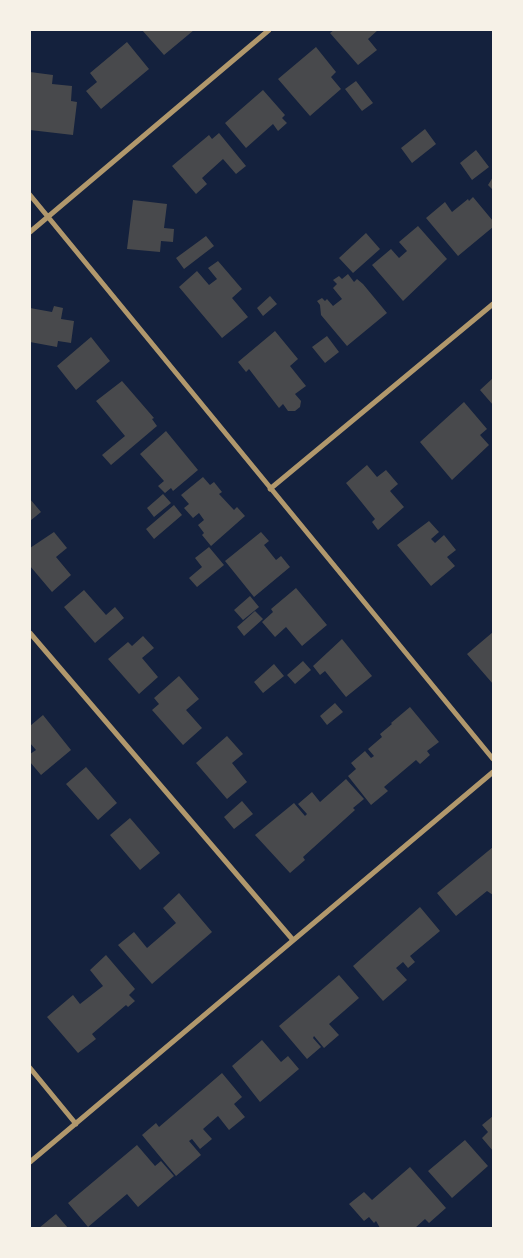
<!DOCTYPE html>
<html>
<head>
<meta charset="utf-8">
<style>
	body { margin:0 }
	#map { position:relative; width:523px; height:1258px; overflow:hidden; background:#14213d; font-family:"Alegreya Sans",sans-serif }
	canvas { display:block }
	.frame { position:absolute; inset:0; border:31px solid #f6f1e7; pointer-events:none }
</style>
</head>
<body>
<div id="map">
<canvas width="523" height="1258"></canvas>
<div class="frame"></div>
</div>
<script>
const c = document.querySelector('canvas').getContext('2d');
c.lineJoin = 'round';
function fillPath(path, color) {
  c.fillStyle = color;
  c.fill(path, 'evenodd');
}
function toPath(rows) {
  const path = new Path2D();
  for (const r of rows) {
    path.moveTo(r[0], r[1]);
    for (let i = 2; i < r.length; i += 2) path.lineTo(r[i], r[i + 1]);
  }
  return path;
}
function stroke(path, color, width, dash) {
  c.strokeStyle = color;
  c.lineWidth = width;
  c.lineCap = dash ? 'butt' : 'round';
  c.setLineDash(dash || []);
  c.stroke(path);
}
fillPath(toPath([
	[142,30,194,30,164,55],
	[334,30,378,30,368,39,377,50,358,65,330,33],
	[127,42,149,69,101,109,86,91,97,82,90,73],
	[316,47,336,72,331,77,341,89,310,116,278,79],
	[30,72,53,75,52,84,72,86,71,101,77,102,73,135,30,130],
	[356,81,373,103,362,111,345,89],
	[263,90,285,115,282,118,287,123,278,131,273,124,246,148,225,123],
	[425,129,436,144,412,163,401,148],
	[219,133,246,166,236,174,223,159,202,178,207,184,196,194,172,166,209,135,212,139],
	[476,150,489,167,472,180,460,163],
	[493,177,493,190,488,185],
	[473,197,493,221,493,227,458,256,426,218,445,202,452,212,468,199,469,201],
	[133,200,167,204,164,228,174,229,173,242,161,241,160,252,127,249],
	[418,226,447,259,403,301,372,265,391,249,399,258,407,251,399,242],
	[366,233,380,249,353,273,339,258],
	[206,236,214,246,184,269,176,258],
	[218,261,242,289,232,298,248,317,222,338,179,287,197,271,209,285,217,279,208,268],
	[348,274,354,282,357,279,363,284,387,313,347,346,321,315,320,305,317,301,322,298,325,301,327,299,333,306,342,299,333,288,337,284,333,280,339,276,342,279],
	[270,296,277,304,263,316,257,308],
	[54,306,63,308,61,319,74,321,71,343,58,341,57,347,30,342,30,308,52,312],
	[275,331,298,359,290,366,306,386,295,394,301,401,300,407,295,411,288,411,283,404,279,408,249,369,246,372,238,362],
	[327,336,339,352,325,363,312,347],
	[91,337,110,361,76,390,57,366],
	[493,378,493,405,480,390],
	[122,381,154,418,152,419,157,426,111,465,102,455,125,436,96,401],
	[464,402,487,429,480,435,489,445,452,480,420,442],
	[166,431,198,470,173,491,171,488,165,493,158,486,164,481,140,454],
	[367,465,377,477,386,470,398,484,390,491,404,507,378,530,372,522,375,519,346,483],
	[203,477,210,485,214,482,222,492,219,494,234,510,237,507,245,516,211,546,202,535,204,533,198,525,204,520,199,513,193,518,184,508,189,504,181,495],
	[163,494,171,503,154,517,147,508],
	[30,499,41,512,30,521],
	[174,505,182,515,154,539,146,529],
	[429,521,439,532,431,539,435,543,444,535,456,550,447,557,455,566,431,586,397,545],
	[54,532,67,548,56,557,71,575,52,592,30,566,30,548],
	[261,532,269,541,264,545,276,560,281,556,290,567,254,597,225,561],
	[209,547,224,565,197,587,189,578,202,567,195,558],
	[296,588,327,625,302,646,286,627,275,637,262,622,273,612,271,609],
	[84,590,106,615,115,607,124,618,95,643,64,607],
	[250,596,259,607,243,620,234,610],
	[255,611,263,619,244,636,237,627],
	[493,632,493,684,467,654],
	[143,636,154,648,142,658,158,677,139,694,108,659,128,642,132,646],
	[342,639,372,676,346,697,325,671,320,675,313,666],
	[303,661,311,670,295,684,287,675],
	[274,664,284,676,263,693,254,682],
	[179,676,199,699,186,710,202,728,183,745,152,710,159,704,154,698],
	[335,703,343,712,327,725,320,716],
	[410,707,439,742,427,751,430,755,420,764,416,760,384,787,388,791,371,805,348,776,356,769,351,763,365,751,371,758,374,756,368,749,382,737,380,734,392,724,391,723],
	[43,715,71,750,41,775,30,762,30,754,36,750,30,743,30,726],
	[227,736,243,754,232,763,247,782,227,799,196,763],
	[86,767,117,803,98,820,66,784],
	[346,779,364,799,353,808,355,810,303,857,305,860,290,873,255,835,294,803,305,816,307,814,298,804,312,792,320,802],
	[242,801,253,814,234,829,224,817],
	[130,818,160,853,140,870,110,835],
	[493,847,493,895,487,891,456,916,437,893],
	[179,893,212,932,152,984,118,945,134,932,147,948,176,923,163,908],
	[420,907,440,931,410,956,415,962,408,968,403,962,396,968,407,980,383,1001,353,966],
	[106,955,135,989,129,995,135,1001,128,1007,126,1005,92,1034,96,1039,78,1053,47,1017,73,995,80,1004,103,986,90,970],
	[339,975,359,998,329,1024,339,1035,324,1048,314,1036,313,1038,321,1047,307,1059,279,1026],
	[262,1040,281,1062,288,1056,299,1069,260,1102,232,1066],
	[222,1073,242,1097,234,1104,245,1117,229,1130,218,1116,203,1129,212,1139,200,1149,192,1139,189,1141,201,1155,176,1176,142,1135,156,1123,159,1127],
	[493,1116,493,1151,482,1138,488,1132,482,1125],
	[465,1140,488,1166,452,1198,428,1171],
	[137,1145,155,1166,161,1161,174,1176,138,1207,127,1194,88,1227,68,1203],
	[410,1167,446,1208,429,1223,425,1219,415,1228,380,1228,376,1221,374,1223,369,1217,364,1221,349,1204,364,1192,372,1200],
	[56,1214,68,1228,39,1228]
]), '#48494c');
stroke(toPath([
	[30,195,493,759],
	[30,232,269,30],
	[270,489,493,304],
	[30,633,293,940],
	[30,1068,76,1124],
	[30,1162,493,772]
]), '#b1986c', 5);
</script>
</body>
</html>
